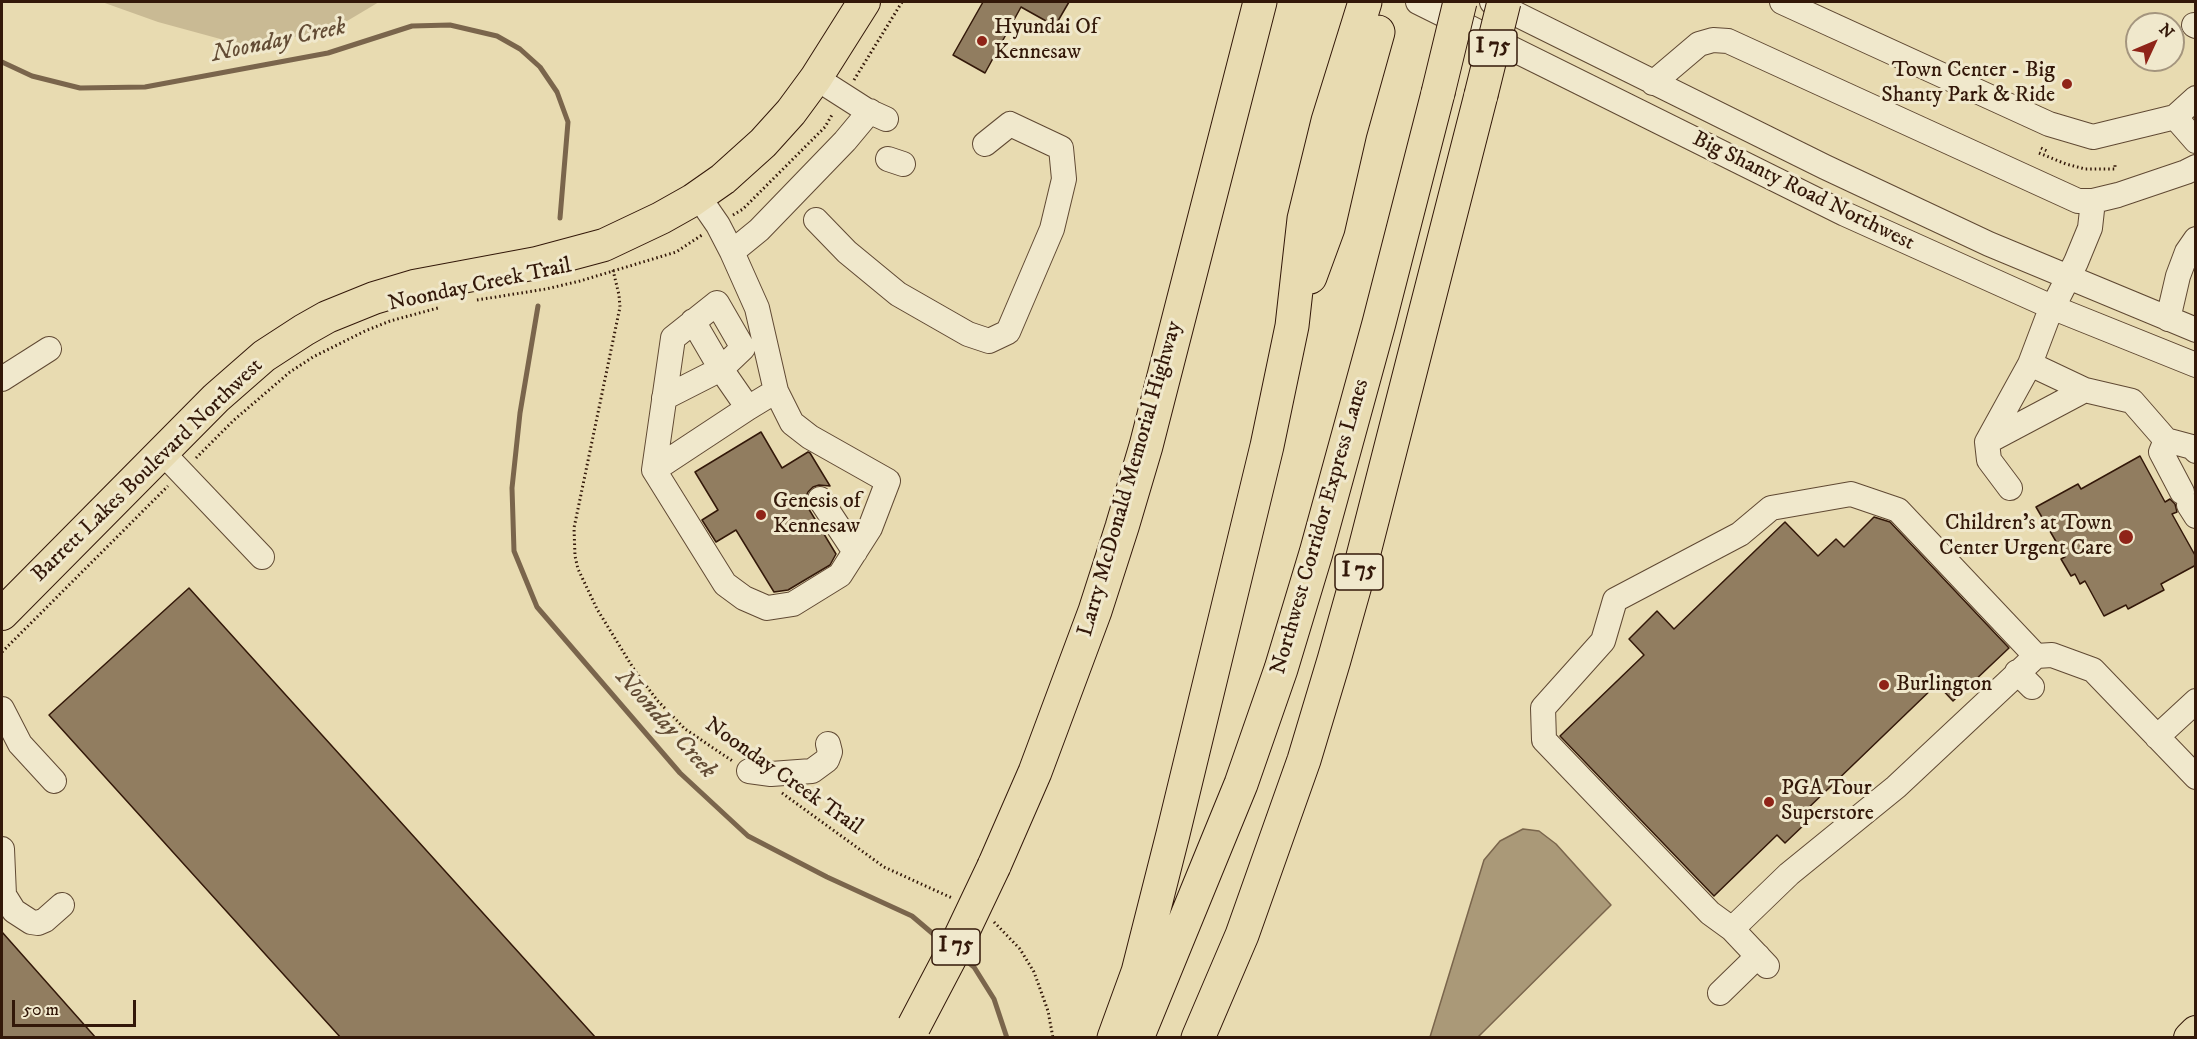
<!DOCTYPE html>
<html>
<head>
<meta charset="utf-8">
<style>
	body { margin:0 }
	#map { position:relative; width:2197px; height:1039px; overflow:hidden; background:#e8dbb1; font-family:"IM FELL DW Pica",serif }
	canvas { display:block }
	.frame { position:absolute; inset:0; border:3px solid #331809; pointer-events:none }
	.north { position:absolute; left:2125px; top:12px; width:60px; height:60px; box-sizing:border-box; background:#f0e8cc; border:2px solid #a4957e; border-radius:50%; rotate:46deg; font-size:16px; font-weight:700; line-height:24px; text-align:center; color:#331809 }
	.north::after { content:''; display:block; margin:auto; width:21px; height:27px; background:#8f2418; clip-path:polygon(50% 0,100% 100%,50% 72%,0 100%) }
	.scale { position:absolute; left:12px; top:1000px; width:124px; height:27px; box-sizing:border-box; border:3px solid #331809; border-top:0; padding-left:8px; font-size:18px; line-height:21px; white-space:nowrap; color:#331809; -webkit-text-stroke:4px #f0e8cc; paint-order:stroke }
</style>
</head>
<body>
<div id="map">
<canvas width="2197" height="1039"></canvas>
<div class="frame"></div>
<div class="north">N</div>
<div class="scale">50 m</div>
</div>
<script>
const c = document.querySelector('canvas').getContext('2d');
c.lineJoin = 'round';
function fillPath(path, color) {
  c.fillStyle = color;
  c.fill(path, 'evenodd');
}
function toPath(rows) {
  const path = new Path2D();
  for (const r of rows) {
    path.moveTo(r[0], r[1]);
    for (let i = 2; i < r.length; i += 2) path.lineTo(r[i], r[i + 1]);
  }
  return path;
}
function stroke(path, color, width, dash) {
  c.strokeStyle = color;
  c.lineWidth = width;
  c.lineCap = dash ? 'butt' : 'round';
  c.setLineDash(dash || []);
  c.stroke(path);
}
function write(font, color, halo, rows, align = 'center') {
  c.font = font + ' "IM FELL DW Pica",serif';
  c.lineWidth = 6;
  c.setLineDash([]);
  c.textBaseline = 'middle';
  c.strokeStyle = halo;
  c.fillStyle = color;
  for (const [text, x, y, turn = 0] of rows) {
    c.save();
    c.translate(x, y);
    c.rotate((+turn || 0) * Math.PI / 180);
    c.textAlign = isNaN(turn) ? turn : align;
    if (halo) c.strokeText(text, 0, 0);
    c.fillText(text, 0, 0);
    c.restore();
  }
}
fillPath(toPath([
	[102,2,379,2,332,30,246,46,158,22]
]), '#c9ba94');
const water = toPath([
	[1523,829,1539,831,1556,844,1611,905,1478,1037,1430,1037,1484,860,1500,841,1523,829]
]);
fillPath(water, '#aa9978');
stroke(water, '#7a654c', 1.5);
stroke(toPath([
	[2,62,32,76,80,88,145,87,328,53,412,26,450,25,497,36,520,49,540,67,557,92,568,122,560,218],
	[538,306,520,413,512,488,514,551,537,607,680,773,748,836,827,877,912,916,945,944],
	[962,957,974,967,994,999,1007,1038]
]), '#7a654c', 5);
const building = toPath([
	[983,2,1069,2,1055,26,1021,7,985,73,953,55,983,2],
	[761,432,782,468,808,452,810,453,830,486,819,485,813,487,808,492,804,501,836,554,830,565,788,590,774,592,736,530,716,542,702,520,718,510,695,472,761,432],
	[2140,456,2165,502,2170,499,2175,504,2177,512,2172,514,2196,557,2196,565,2161,584,2164,590,2128,609,2126,605,2104,616,2085,581,2080,584,2075,574,2071,576,2061,559,2065,557,2036,507,2078,484,2081,489,2140,456],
	[1874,517,1890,522,2009,648,1953,701,1937,684,1801,815,1807,822,1785,843,1777,835,1714,896,1560,736,1644,655,1629,639,1657,611,1674,629,1785,522,1818,556,1836,539,1844,547,1874,517],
	[189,588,596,1038,341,1038,49,715,189,588],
	[2,932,96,1038,2,1038,2,932]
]);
fillPath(building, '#917d60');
stroke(building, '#331809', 1.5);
const minor = toPath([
	[1418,2,1845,214,2054,308,2196,365],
	[1492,2,1825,167,1989,244,2196,330],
	[1782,2,2049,124,2093,137,2175,117,2196,98],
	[2194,25,2196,26],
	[816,78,866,110,886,119],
	[1653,83,1699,44,1713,40,1728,41,2078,201,2093,201,2118,195,2186,172,2196,167],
	[2175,117,2196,141],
	[888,159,903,164],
	[698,196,718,225,732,252,759,230,845,141,870,111],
	[816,220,847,252,898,294,968,334,989,341,1008,332,1052,229,1064,179,1061,148,1010,124,985,144],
	[2168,319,2178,276,2187,252,2196,239],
	[693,321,721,369,748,408,776,391],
	[2030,364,2085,390,2132,401,2166,440,2192,447,2196,451],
	[2,379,49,349],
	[2085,390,1987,442,2030,364,2047,319,2076,262,2090,228,2093,201],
	[664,398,721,369,743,348,717,303,673,338,654,470,725,584,744,598,767,608,793,604,840,575,870,528,888,481,810,437,792,423,776,391,757,308,732,252],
	[2166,440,2161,452,2182,492],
	[1987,442,1989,460,2010,488],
	[162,452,262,557],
	[654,470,748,408],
	[820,499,855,552],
	[2189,505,2196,516],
	[2017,672,2032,687],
	[2,709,20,744,54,781],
	[2157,737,2196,701],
	[749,771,771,774,812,771,827,760,830,752,828,744],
	[2,849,4,895,14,911,31,922,38,923,45,920,62,905],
	[1732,929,1789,874,1896,787,2036,656,2052,655,2093,670,2196,777],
	[1767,966,1732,929,1710,913,1544,740,1543,708,1603,641,1615,600,1740,534,1771,508,1851,494,1898,510,2036,656],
	[1720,993,1758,956]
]);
const major = toPath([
	[2,614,216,398,264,356,304,330,327,317,374,298,414,286,537,263,604,245,661,218,693,200,723,179,763,143,791,112,816,78,864,2],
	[2190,1038,2196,1032]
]);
const highway = toPath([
	[1310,277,1328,228,1350,132,1378,32],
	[994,866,1035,772,1095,611,1122,527,1146,446,1260,2],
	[1114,1038,1138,972,1173,834,1267,446,1292,326,1304,219,1328,121,1365,2],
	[1137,1038,1241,784,1281,669,1316,553,1379,323,1438,93],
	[1198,1038,1242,935,1304,760,1334,660,1361,564,1481,95]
]);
stroke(minor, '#604933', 26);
stroke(major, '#331809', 34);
stroke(highway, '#331809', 35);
stroke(toPath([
	[854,80,902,2],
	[2041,148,2049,152],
	[2039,153,2066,164,2085,169,2115,169,2115,164],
	[733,215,743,209,825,127,833,113],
	[613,270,619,295,620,307,574,528,575,556,578,569,597,609,635,671,657,700,685,729,734,762],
	[477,300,546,289,580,281,676,252,702,235],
	[196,458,234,420,290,372,313,357,365,331,390,321,438,308],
	[2,652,168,486],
	[782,793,884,867,952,898],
	[994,922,1020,949,1034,972,1048,1011,1053,1038]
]), '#331809', 3, [1.5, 3]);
stroke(minor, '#f0e8cc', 24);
stroke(major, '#e8dbb1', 32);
stroke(highway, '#e8dbb1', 33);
const highwayBridge = toPath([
	[1438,93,1460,2],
	[1481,95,1504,2],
	[914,1026,956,946,994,866]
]);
stroke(highwayBridge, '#331809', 35, []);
stroke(highwayBridge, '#e8dbb1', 33);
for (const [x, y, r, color] of [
	[982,41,6,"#8f2418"],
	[2067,84,6,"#8f2418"],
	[761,515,6,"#8f2418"],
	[2126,537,8,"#8f2418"],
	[1884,685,6,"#8f2418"],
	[1769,802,6,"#8f2418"]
]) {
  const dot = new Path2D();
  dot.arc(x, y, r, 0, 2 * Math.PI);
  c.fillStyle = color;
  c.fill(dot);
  stroke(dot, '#f0e8cc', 2);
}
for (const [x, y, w] of [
	[1493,48,48],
	[1359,572,48],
	[956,947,48]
]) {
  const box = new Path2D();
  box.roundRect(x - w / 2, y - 18, w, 36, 4.5);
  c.fillStyle = '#f0e8cc';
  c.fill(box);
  stroke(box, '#331809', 1.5);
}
write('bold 21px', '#331809', null, [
	["I 75",1493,48],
	["I 75",1359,572],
	["I 75",956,947]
]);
write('22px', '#331809', '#f0e8cc', [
	["Hyundai Of",994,28],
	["Kennesaw",994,53],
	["Town Center - Big",2055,71,"right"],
	["Shanty Park & Ride",2055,96,"right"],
	["Genesis of",773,502],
	["Kennesaw",773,527],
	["Children's at Town",2112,524,"right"],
	["Center Urgent Care",2112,549,"right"],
	["Burlington",1896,685],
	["PGA Tour",1781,789],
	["Superstore",1781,814]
], 'left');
write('22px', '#331809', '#f0e8cc', [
	["Big Shanty Road Northwest",1803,192,26],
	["Noonday Creek Trail",480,286,-12],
	["Barrett Lakes Boulevard Northwest",148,471,-44],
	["Larry McDonald Memorial Highway",1131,479,-74],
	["Northwest Corridor Express Lanes",1321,527,-74],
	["Noonday Creek Trail",783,777,35]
]);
write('italic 24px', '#634c35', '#f0e8cc', [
	["Noonday Creek",279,42,-12],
	["Noonday Creek",665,725,48]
]);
</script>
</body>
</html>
